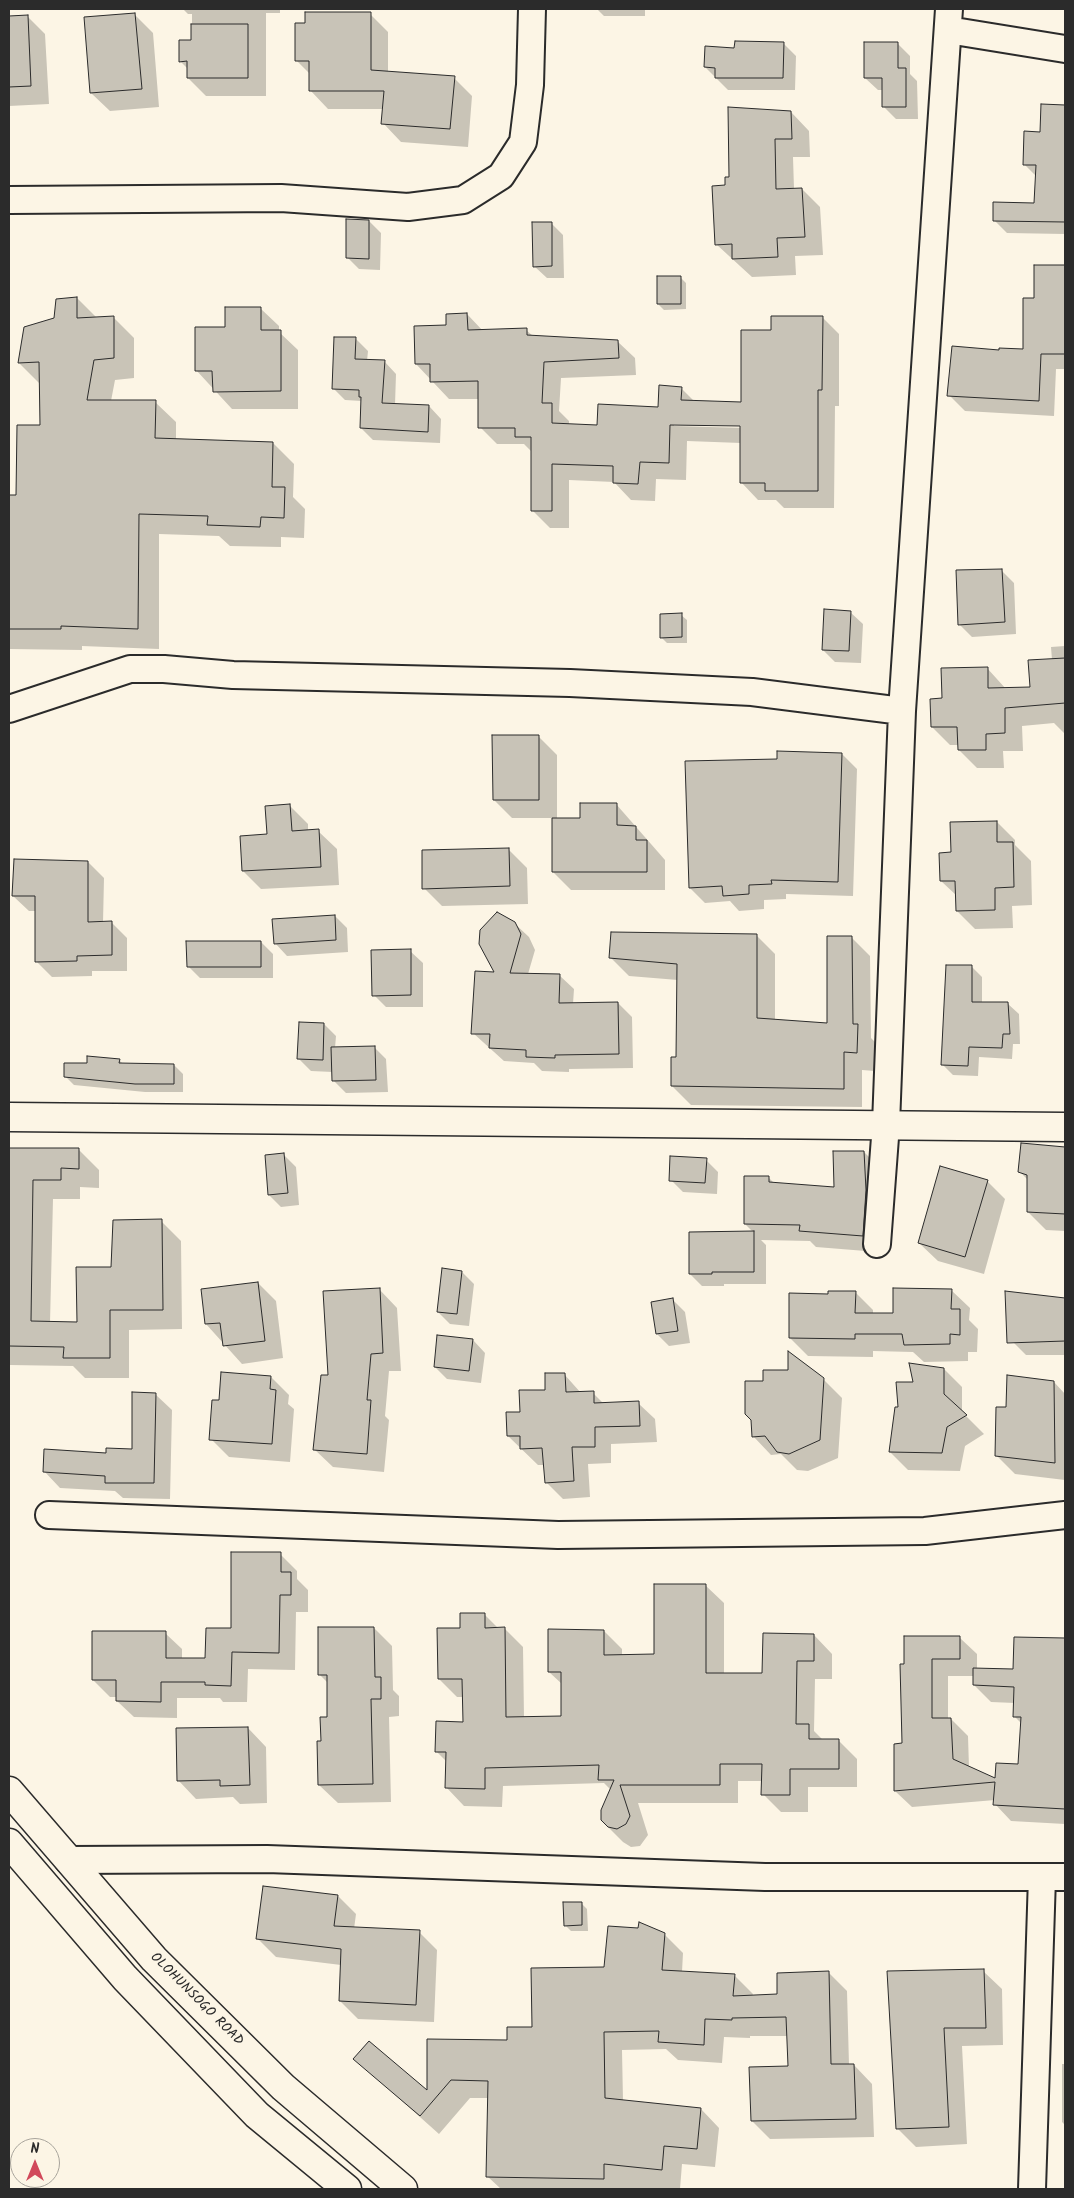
<!DOCTYPE html>
<html>
<head>
<meta charset="utf-8">
<style>
	body { margin:0 }
	#map { position:relative; width:1074px; height:2198px; overflow:hidden; background:#fcf5e5; font-family:Kalam,sans-serif }
	canvas { display:block }
	.frame { position:absolute; inset:0; border:10px solid #2b2b2b; pointer-events:none }
	.north { position:absolute; left:10px; top:2138px; width:50px; height:50px; box-sizing:border-box; background:#fcf5e5; border:1px solid #a8a49b; border-radius:50%; rotate:0deg; font-size:14px; font-weight:700; line-height:20px; text-align:center; color:#2b2b2b }
	.north::after { content:''; display:block; margin:auto; width:18px; height:22px; background:#d1495b; clip-path:polygon(50% 0,100% 100%,50% 72%,0 100%) }
</style>
</head>
<body>
<div id="map">
<canvas width="1074" height="2198"></canvas>
<div class="frame"></div>
<div class="north">N</div>
</div>
<script>
const c = document.querySelector('canvas').getContext('2d');
c.lineJoin = 'round';
function fillPath(path, color) {
  c.fillStyle = color;
  c.fill(path, 'evenodd');
}
function toPath(rows) {
  const path = new Path2D();
  for (const r of rows) {
    path.moveTo(r[0], r[1]);
    for (let i = 2; i < r.length; i += 2) path.lineTo(r[i], r[i + 1]);
  }
  return path;
}
function stroke(path, color, width, dash) {
  c.strokeStyle = color;
  c.lineWidth = width;
  c.lineCap = dash ? 'butt' : 'round';
  c.setLineDash(dash || []);
  c.stroke(path);
}
function write(font, color, halo, rows, align = 'center') {
  c.font = font + ' Kalam,sans-serif';
  c.lineWidth = 4;
  c.setLineDash([]);
  c.textBaseline = 'middle';
  c.strokeStyle = halo;
  c.fillStyle = color;
  for (const [text, x, y, turn = 0] of rows) {
    c.save();
    c.translate(x, y);
    c.rotate((+turn || 0) * Math.PI / 180);
    c.textAlign = isNaN(turn) ? turn : align;
    if (halo) c.strokeText(text, 0, 0);
    c.fillText(text, 0, 0);
    c.restore();
  }
}
fillPath(toPath([
	[183,9,280,9,280,13,266,13,266,96,206,96,188,78,188,69,180,61,192,42,192,14,188,14],
	[597,9,645,9,645,16,604,16],
	[134,14,153,33,159,107,110,111,91,93],
	[370,14,388,32,388,72,454,78,472,96,468,147,401,142,383,123,384,109,328,109,310,90,310,74,296,60,306,24],
	[27,16,45,34,49,104,9,106,9,17],
	[897,43,910,56,910,74,917,81,918,119,896,119,884,107,883,90,878,90,865,78],
	[784,44,796,56,795,90,728,90,705,67,735,49],
	[1042,105,1065,106,1065,234,1007,233,994,220,1035,204,1036,176,1024,164,1041,133],
	[791,112,809,131,810,157,793,157,794,189,802,189,820,207,823,255,795,256,796,275,752,277,716,244,726,186,730,178],
	[369,221,381,233,380,270,359,269,347,257],
	[551,223,563,235,564,278,547,278,534,266],
	[1035,266,1065,266,1065,369,1056,369,1054,416,965,411,949,395,1000,352,1024,351,1035,299],
	[680,277,686,283,686,309,664,310,658,304],
	[77,298,97,318,113,317,134,338,134,378,115,380,111,401,155,402,176,422,176,440,273,443,294,464,293,497,305,509,304,538,281,537,281,547,230,546,219,536,159,534,159,649,82,646,82,650,9,649,9,496,17,496,42,426,41,385,19,363,25,328,55,319],
	[260,308,279,326,279,332,298,350,298,409,232,409,196,370,226,328],
	[467,314,483,331,526,330,533,336,617,341,635,358,636,375,561,378,559,411,569,421,569,425,598,427,659,408,681,388,695,402,742,403,772,331,822,317,839,334,839,406,835,406,834,508,784,508,776,500,758,500,741,482,741,443,687,441,686,480,656,479,655,501,631,500,614,482,569,480,569,528,550,528,532,510,533,453,524,444,497,444,480,427,480,399,449,399,416,364,447,326],
	[674,424,746,425,746,428,674,426],
	[356,339,368,351,367,361,384,361,396,374,395,405,429,406,441,419,440,443,373,440,361,428,362,401,345,400,333,388],
	[1002,571,1014,583,1016,634,972,637,960,625],
	[850,612,863,624,861,663,835,662,823,650],
	[681,615,687,620,687,643,667,643,661,637],
	[1065,646,1065,734,1054,723,1022,726,1023,751,1003,751,1004,768,977,768,959,750,959,745,950,745,932,727,943,699,987,668,1006,689,1032,688,1052,660,1051,647],
	[539,737,557,755,557,819,581,819,616,804,665,860,665,890,571,890,553,872,553,818,512,818,494,800],
	[842,754,857,769,853,896,786,894,786,899,764,900,764,909,739,911,730,901,705,903,690,888,778,760],
	[290,806,308,824,308,831,318,831,337,849,339,885,261,889,243,871],
	[997,822,1015,840,1015,845,1031,861,1032,905,1012,906,1013,928,975,929,957,911,957,896,941,881,952,853],
	[509,850,527,868,528,904,442,906,424,888],
	[88,862,104,878,103,923,111,922,127,938,127,971,92,971,92,976,52,977,37,962,36,911,29,911,13,896],
	[335,916,347,928,348,952,287,956,275,943],
	[514,923,529,937,535,950,528,974,559,975,574,989,573,1004,618,1003,632,1017,633,1068,569,1069,569,1072,542,1071,534,1063,504,1061,473,1033],
	[756,935,775,954,775,1021,829,1024,851,937,870,956,871,1038,877,1044,875,1071,862,1070,862,1107,691,1105,672,1086,677,1058,678,980,629,976,610,957],
	[261,942,273,954,273,978,200,978,188,966],
	[410,951,423,963,423,1007,386,1007,374,995],
	[971,966,982,977,982,1003,1008,1004,1019,1014,1020,1044,1013,1044,1012,1059,979,1057,978,1076,953,1075,942,1064],
	[324,1024,336,1036,335,1048,374,1047,386,1059,388,1092,346,1093,334,1081,333,1072,311,1071,299,1059],
	[119,1060,123,1064,174,1065,183,1074,183,1092,145,1092,74,1085,65,1076,88,1064],
	[1022,1144,1065,1148,1065,1231,1046,1230,1028,1212,1028,1180,1020,1172],
	[9,1149,79,1150,99,1170,99,1188,80,1187,80,1199,53,1199,50,1323,78,1323,112,1269,161,1221,181,1241,182,1329,129,1330,129,1378,85,1378,73,1366,9,1365],
	[864,1152,880,1168,878,1252,816,1247,810,1241,761,1240,766,1245,766,1284,724,1284,724,1286,702,1286,690,1274,753,1232,745,1224,768,1177,775,1184,835,1188],
	[284,1155,296,1167,299,1205,281,1207,269,1195],
	[706,1160,718,1172,717,1194,683,1192,671,1180],
	[987,1181,1005,1199,984,1274,938,1261,919,1243],
	[462,1272,474,1284,469,1326,450,1324,438,1312],
	[258,1283,276,1301,283,1358,242,1364,206,1324],
	[379,1289,397,1308,401,1371,389,1371,385,1416,389,1420,384,1472,333,1467,314,1449,329,1377],
	[951,1290,970,1308,969,1320,978,1329,977,1352,968,1352,968,1361,924,1362,913,1352,873,1351,873,1357,808,1356,790,1338,829,1295,855,1292,873,1310,873,1314,894,1314],
	[1007,1293,1065,1299,1065,1355,1026,1355,1008,1337],
	[673,1300,685,1312,690,1343,669,1346,657,1334],
	[438,1337,473,1340,485,1353,481,1383,447,1379,435,1367],
	[944,1369,962,1387,962,1412,984,1434,965,1446,960,1471,908,1470,890,1452,915,1383],
	[564,1374,581,1393,593,1393,604,1404,638,1403,655,1419,657,1442,611,1444,611,1463,588,1464,590,1497,563,1499,546,1482,545,1465,538,1465,508,1436,521,1413],
	[271,1377,289,1395,288,1404,294,1409,290,1462,229,1457,211,1439,220,1402],
	[823,1379,842,1398,838,1458,808,1471,797,1470,781,1454,771,1455,753,1436],
	[1054,1382,1065,1394,1065,1480,1015,1474,996,1455,1007,1408],
	[155,1394,172,1410,170,1499,123,1498,115,1491,60,1488,44,1471,107,1454,133,1450],
	[280,1554,297,1571,297,1579,308,1590,308,1612,296,1612,295,1670,248,1669,247,1702,223,1702,220,1698,177,1698,177,1718,134,1717,117,1701,117,1697,110,1697,93,1680,165,1633,182,1649,182,1659,207,1659,232,1629],
	[705,1585,724,1603,724,1674,764,1674,814,1635,832,1654,832,1679,815,1679,814,1731,823,1740,838,1740,857,1759,857,1787,808,1787,808,1812,781,1812,763,1794,763,1781,738,1781,738,1803,638,1803,648,1835,640,1846,631,1847,623,1842,604,1823,611,1790,604,1783,503,1786,502,1807,464,1806,446,1787,447,1762,436,1751,465,1723,464,1697,457,1697,439,1679,462,1629,484,1614,499,1629,504,1628,523,1647,524,1718,562,1717,562,1684,549,1672,604,1631,622,1649,622,1656,655,1655],
	[374,1628,392,1646,393,1690,399,1696,399,1716,389,1717,391,1802,338,1803,319,1785,329,1718,329,1684,320,1675],
	[960,1638,977,1654,977,1669,1014,1670,1015,1638,1065,1639,1065,1824,1011,1821,995,1804,995,1800,912,1807,895,1791,904,1744,901,1666],
	[948,1676,974,1676,974,1685,991,1702,1015,1703,1014,1716,1022,1724,1019,1766,996,1780,969,1768,968,1736,951,1719,948,1719],
	[248,1728,266,1747,267,1803,240,1804,233,1797,196,1799,178,1780],
	[338,1896,356,1914,354,1929,419,1932,437,1950,434,2022,358,2019,340,2001,341,1965,276,1957,258,1939],
	[581,1903,587,1909,588,1931,571,1931,565,1925],
	[664,1934,683,1953,682,1972,734,1975,753,1994,752,1996,779,1996,828,1972,847,1991,849,2065,854,2065,872,2084,874,2137,770,2139,752,2121,789,2067,788,2036,750,2036,750,2038,724,2037,722,2063,678,2060,666,2049,622,2050,623,2101,701,2109,719,2128,715,2167,682,2164,680,2189,501,2189,487,2176,489,2098,470,2098,439,2134,355,2059,428,2093,508,2041,533,2028,605,1968],
	[983,1971,1002,1989,1003,2045,962,2046,967,2144,916,2147,898,2129,889,1973],
	[1062,2064,1065,2064,1065,2125,1062,2122]
]), '#0003');
const building = toPath([
	[305,12,371,12,371,70,455,76,450,129,381,124,384,91,309,91,309,61,295,61,295,23,305,23,305,12],
	[135,13,142,89,90,93,84,17,135,13],
	[28,15,31,86,9,87,9,16,28,15],
	[191,24,248,24,248,78,187,78,187,61,179,62,179,40,191,40,191,24],
	[735,41,784,42,783,78,715,78,715,68,704,67,705,46,734,48,735,41],
	[864,42,898,42,898,68,906,68,906,107,882,107,882,78,864,78,864,42],
	[1041,104,1065,105,1065,222,993,221,993,202,1034,203,1036,165,1023,165,1024,131,1040,132,1041,104],
	[728,107,791,111,792,139,775,139,776,189,802,188,805,237,777,238,778,257,732,259,732,244,715,245,712,186,725,185,725,177,729,177,728,107],
	[346,219,369,220,369,259,346,258,346,219],
	[532,222,552,222,552,266,533,267,532,222],
	[1034,265,1065,265,1065,354,1041,354,1039,401,947,396,952,346,999,350,999,348,1023,349,1023,298,1034,298,1034,265],
	[657,276,681,276,681,304,657,304,657,276],
	[77,297,77,318,114,316,114,358,94,360,87,400,156,400,155,438,273,442,272,487,285,487,284,518,261,517,260,527,207,525,208,516,139,514,138,629,61,626,61,629,9,629,9,495,16,495,17,425,40,425,39,362,18,363,24,327,54,318,56,299,77,297],
	[225,307,261,307,261,330,281,330,281,391,213,392,212,371,195,371,195,327,225,327,225,307],
	[467,313,468,330,527,328,527,335,618,340,619,358,544,362,542,403,552,403,552,423,597,425,598,404,658,407,659,385,682,387,681,400,741,402,741,330,771,330,771,316,823,316,822,390,818,390,818,491,765,491,765,483,740,483,740,426,670,425,669,463,640,462,638,484,613,483,613,466,552,464,552,511,531,511,531,437,515,437,515,428,478,428,478,381,430,382,430,364,415,364,414,326,446,325,446,314,467,313],
	[334,337,356,337,355,359,385,360,382,403,429,405,428,432,360,428,361,397,359,397,359,390,332,389,334,337],
	[1002,569,1005,622,958,625,956,570,1002,569],
	[824,609,851,611,849,651,822,650,824,609],
	[682,613,682,637,660,638,660,614,682,613],
	[1065,658,1065,703,1005,708,1005,733,986,734,986,750,958,750,957,727,931,727,930,699,942,698,941,668,988,667,988,688,1030,687,1028,660,1065,658],
	[492,735,539,735,539,800,493,800,492,735],
	[777,751,842,753,838,882,771,880,772,884,749,885,749,894,723,896,722,886,689,888,685,761,777,759,777,751],
	[580,803,617,803,617,825,636,826,636,840,647,840,647,872,552,872,552,818,580,818,580,803],
	[290,804,292,831,319,829,321,867,242,871,240,836,267,834,265,806,290,804],
	[997,821,997,842,1013,842,1014,887,995,888,995,910,956,911,955,881,940,881,939,853,951,852,950,822,997,821],
	[509,848,510,886,422,889,422,850,509,848],
	[14,859,88,861,88,922,112,921,112,955,77,956,77,961,35,962,35,896,12,896,14,859],
	[497,912,515,922,521,934,510,973,560,974,559,1003,618,1002,619,1054,555,1055,555,1058,526,1057,526,1050,489,1048,490,1034,471,1034,475,971,494,972,479,944,480,930,497,912],
	[335,915,336,940,274,944,272,919,335,915],
	[611,932,757,934,757,1018,827,1023,827,936,852,936,853,1024,858,1024,857,1053,844,1052,844,1089,671,1086,671,1057,676,1057,677,964,609,958,611,932],
	[186,941,261,941,261,967,187,967,186,941],
	[411,949,411,995,372,996,371,950,411,949],
	[946,965,972,965,972,1002,1008,1002,1010,1034,1003,1034,1002,1048,969,1047,968,1066,941,1065,946,965],
	[299,1022,324,1023,323,1060,297,1059,299,1022],
	[375,1046,376,1080,332,1081,331,1047,375,1046],
	[87,1056,120,1059,119,1063,174,1064,174,1084,135,1084,64,1077,64,1063,87,1063,87,1056],
	[1021,1143,1065,1147,1065,1214,1027,1212,1027,1175,1018,1172,1021,1143],
	[9,1148,79,1148,79,1169,61,1168,61,1180,33,1180,31,1321,77,1322,76,1267,111,1267,113,1220,162,1219,163,1310,110,1310,110,1358,63,1358,64,1347,9,1346,9,1148],
	[833,1151,864,1151,866,1190,863,1236,799,1231,800,1225,744,1224,744,1176,769,1176,769,1182,834,1187,833,1151],
	[284,1153,288,1193,268,1195,265,1155,284,1153],
	[670,1156,707,1158,705,1183,669,1181,670,1156],
	[940,1166,988,1180,965,1257,918,1243,940,1166],
	[754,1231,754,1272,712,1272,712,1274,689,1274,689,1232,754,1231],
	[442,1268,462,1271,457,1314,437,1312,442,1268],
	[258,1282,265,1341,223,1346,220,1323,205,1324,201,1289,258,1282],
	[380,1288,383,1353,371,1354,367,1400,371,1400,367,1454,313,1450,321,1375,328,1375,323,1291,380,1288],
	[893,1288,952,1289,951,1309,960,1309,960,1335,950,1334,950,1344,904,1345,902,1334,855,1334,855,1339,789,1338,789,1293,828,1294,828,1291,856,1291,855,1313,893,1313,893,1288],
	[1005,1291,1065,1298,1065,1341,1007,1343,1005,1291],
	[673,1298,678,1331,656,1334,651,1302,673,1298],
	[437,1335,473,1339,469,1371,434,1367,437,1335],
	[788,1351,824,1378,820,1440,789,1454,777,1452,765,1436,752,1437,751,1420,745,1414,745,1381,763,1381,763,1370,788,1370,788,1351],
	[909,1363,944,1368,944,1394,967,1415,947,1427,942,1453,889,1452,895,1407,898,1407,896,1382,913,1382,909,1363],
	[221,1372,271,1376,270,1389,276,1390,272,1444,209,1440,212,1400,219,1400,221,1372],
	[545,1373,565,1373,566,1392,594,1391,594,1403,639,1401,640,1426,595,1427,595,1447,572,1447,574,1481,545,1483,542,1448,520,1449,520,1436,507,1436,506,1412,520,1412,519,1390,545,1390,545,1373],
	[1007,1375,1054,1381,1055,1463,995,1456,996,1407,1006,1407,1007,1375],
	[132,1392,156,1393,154,1483,105,1483,105,1476,43,1472,44,1449,106,1453,106,1448,132,1449,132,1392],
	[231,1552,281,1552,281,1572,291,1572,291,1595,280,1595,279,1653,232,1652,231,1686,205,1685,205,1682,161,1682,161,1702,116,1701,116,1680,92,1680,92,1631,166,1631,166,1658,205,1658,206,1628,231,1628,231,1552],
	[654,1584,706,1584,706,1673,762,1673,763,1633,814,1634,814,1661,797,1661,796,1724,809,1724,809,1739,839,1739,839,1769,790,1769,790,1795,761,1795,762,1764,720,1764,720,1785,620,1785,630,1816,626,1824,617,1829,608,1827,601,1820,601,1810,614,1780,598,1780,599,1765,485,1768,485,1789,445,1788,446,1752,435,1752,436,1721,463,1722,462,1679,438,1679,437,1628,460,1628,460,1613,485,1613,485,1628,505,1627,506,1717,561,1716,561,1672,548,1672,548,1629,604,1630,604,1655,654,1654,654,1584],
	[318,1627,374,1627,375,1677,381,1677,381,1699,371,1699,373,1784,318,1785,317,1741,321,1741,320,1717,327,1717,327,1675,318,1675,318,1627],
	[904,1636,960,1636,960,1659,932,1659,932,1718,951,1718,953,1759,995,1778,996,1763,1018,1764,1021,1717,1013,1717,1014,1687,973,1685,973,1668,1013,1669,1014,1637,1065,1638,1065,1809,993,1805,995,1782,894,1791,894,1744,902,1743,900,1664,904,1664,904,1636],
	[248,1727,250,1785,220,1786,220,1780,177,1781,176,1728,248,1727],
	[263,1886,338,1895,334,1926,420,1930,416,2005,339,2001,341,1949,256,1939,263,1886],
	[563,1902,582,1902,582,1925,564,1926,563,1902],
	[639,1922,665,1933,662,1970,735,1974,733,1996,777,1994,777,1973,829,1971,831,2064,854,2064,856,2119,751,2121,749,2067,788,2066,786,2017,732,2018,732,2020,705,2019,704,2045,658,2042,659,2031,604,2032,605,2098,701,2108,697,2149,664,2146,662,2170,604,2164,604,2179,486,2177,488,2081,451,2080,420,2116,353,2059,369,2041,427,2090,427,2039,507,2040,507,2027,532,2027,531,1968,604,1967,608,1926,638,1928,639,1922],
	[984,1969,986,2028,944,2028,949,2127,896,2129,887,1971,984,1969]
]);
fillPath(building, '#c8c3b7');
stroke(building, '#2b2b2b', 1);
const minor = toPath([
	[948,30,1065,49],
	[9,200,281,198,408,207,463,200,501,176,523,142,530,85,532,9],
	[9,709,130,669,164,669,233,675,570,683,752,692,902,711],
	[877,1244,886,1124,902,711,949,9],
	[49,1515,558,1535,925,1531,1065,1515],
	[68,1860,267,1859,765,1877,1065,1877],
	[1032,2189,1042,1877]
]);
const tertiary = toPath([
	[9,1117,1065,1127]
]);
const primary = toPath([
	[9,1791,154,1959,283,2087,403,2189],
	[9,1843,125,1978,257,2115,347,2189]
]);
stroke(minor, '#2b2b2b', 30);
stroke(tertiary, '#2b2b2b', 31);
stroke(primary, '#2b2b2b', 31);
stroke(minor, '#fcf5e5', 26);
stroke(tertiary, '#fcf5e5', 28);
stroke(primary, '#fcf5e5', 28);
write('14px', '#2b2b2b', '#fcf5e5', [
	["OLOHUNSOGO ROAD",196,2000,45]
]);
</script>
</body>
</html>
